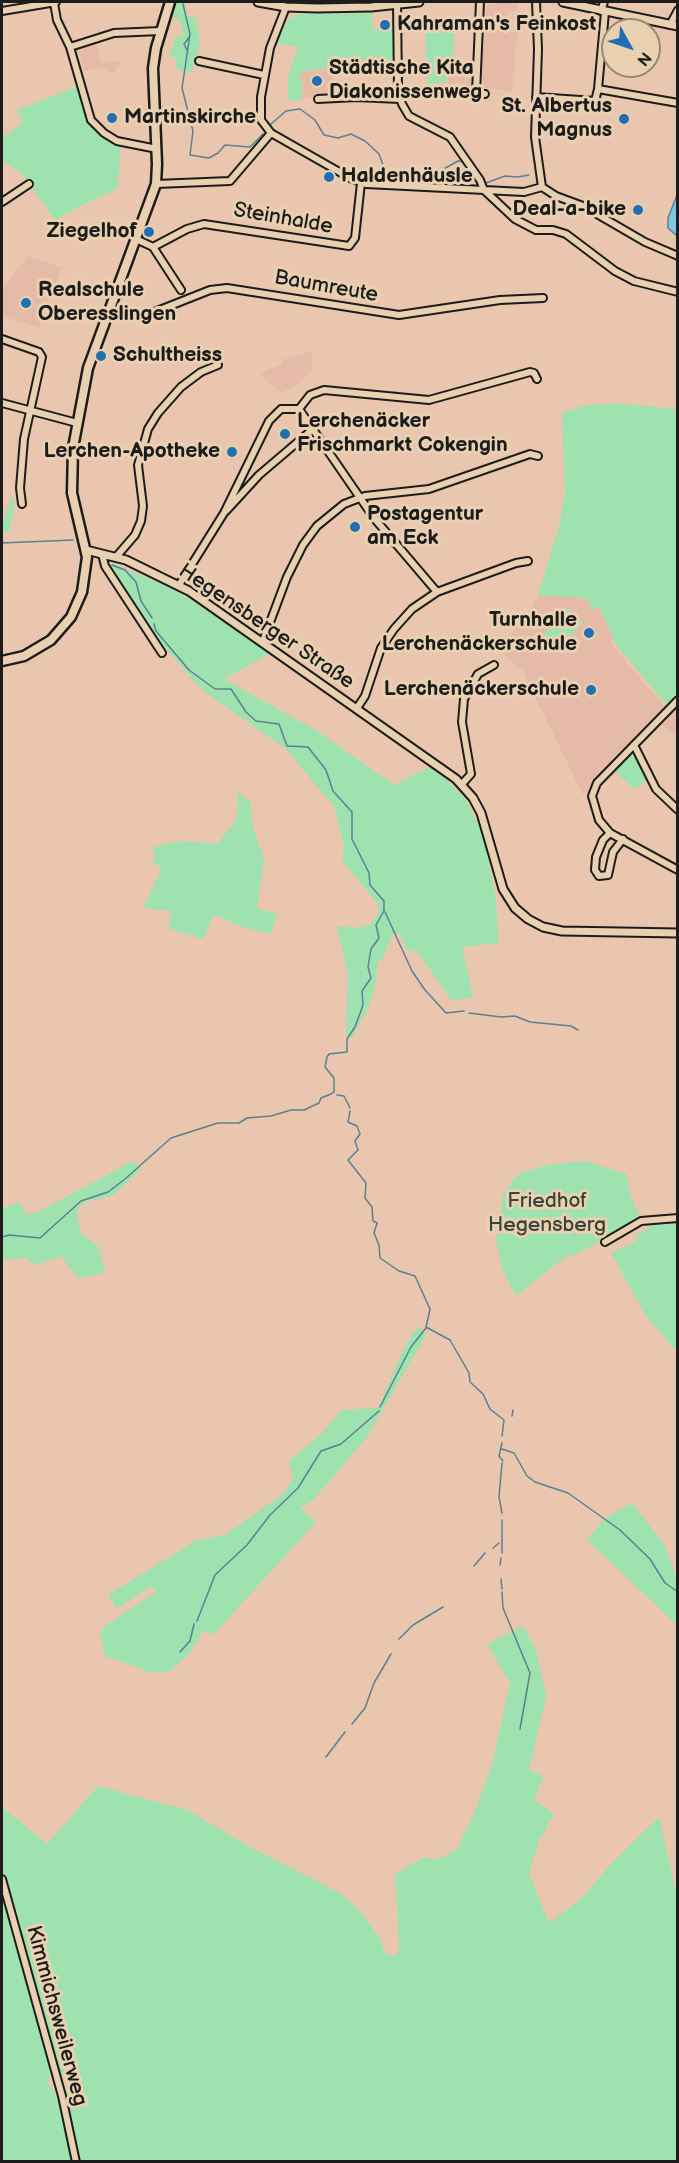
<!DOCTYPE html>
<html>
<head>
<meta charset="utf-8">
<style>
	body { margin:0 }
	#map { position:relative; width:679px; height:2163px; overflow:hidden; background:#e9c6ad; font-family:"Balsamiq Sans",sans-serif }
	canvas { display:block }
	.frame { position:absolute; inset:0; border:3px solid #1c1c1c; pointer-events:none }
	.north { position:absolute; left:601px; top:18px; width:60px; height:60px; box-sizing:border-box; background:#e9d0b1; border:2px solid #978875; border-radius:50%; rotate:130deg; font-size:16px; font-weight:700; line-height:24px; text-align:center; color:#1c1c1c }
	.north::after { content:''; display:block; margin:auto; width:21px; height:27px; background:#1f6fb2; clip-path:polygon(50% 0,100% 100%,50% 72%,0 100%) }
</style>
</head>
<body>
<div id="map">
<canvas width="679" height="2163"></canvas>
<div class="frame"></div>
<div class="north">N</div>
</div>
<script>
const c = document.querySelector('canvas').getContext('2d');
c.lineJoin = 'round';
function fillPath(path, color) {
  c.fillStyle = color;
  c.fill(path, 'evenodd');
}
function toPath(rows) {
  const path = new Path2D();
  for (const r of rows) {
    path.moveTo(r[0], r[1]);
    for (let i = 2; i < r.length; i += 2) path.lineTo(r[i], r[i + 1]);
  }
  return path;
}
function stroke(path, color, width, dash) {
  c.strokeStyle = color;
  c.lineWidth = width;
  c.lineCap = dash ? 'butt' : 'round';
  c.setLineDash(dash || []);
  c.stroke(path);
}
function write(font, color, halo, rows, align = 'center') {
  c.font = font + ' "Balsamiq Sans",sans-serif';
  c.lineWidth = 6;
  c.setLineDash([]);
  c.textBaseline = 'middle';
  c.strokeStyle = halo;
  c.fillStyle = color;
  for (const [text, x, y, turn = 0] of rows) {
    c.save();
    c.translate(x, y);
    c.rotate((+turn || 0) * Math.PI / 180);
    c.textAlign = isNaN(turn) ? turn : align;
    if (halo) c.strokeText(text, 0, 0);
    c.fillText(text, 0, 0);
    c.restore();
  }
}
fillPath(toPath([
	[517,2,517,10,508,12,510,32,517,33,512,91,485,88,481,73,484,18,488,4],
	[95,40,101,63,122,61,113,74,101,67,84,71,78,49,82,44],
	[334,67,332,93,301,99,303,85,299,76,302,72],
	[447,72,457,72,457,75,463,75,464,78,473,79,473,91,465,91,465,94,462,91,450,91],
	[28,256,62,268,39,328,2,316,2,290],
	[313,350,311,372,299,381,300,383,281,393,260,374,282,363,282,360],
	[538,595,586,598,600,607,615,638,611,641,612,645,665,707,665,712,583,795,522,670,498,650,530,610],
	[677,703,677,736,658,723]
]), '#e5bba8');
fillPath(toPath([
	[175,2,185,2,187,16,195,17,197,25,200,43,192,72,176,69,177,58,169,56,176,37,184,34,179,20,170,16],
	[372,13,373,30,394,27,395,66,359,71,348,69,334,73,334,67,302,72,299,76,303,85,301,100,288,100,288,77,298,46,276,44,288,19,298,14],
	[455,18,453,64,448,64,447,82,427,84,425,22],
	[78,86,81,104,93,126,102,136,121,146,117,187,114,191,86,203,55,220,22,174,2,160,2,137,23,123,17,110],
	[677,387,677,697,667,705,616,645,600,608,592,609,586,598,538,595,559,526,565,494,562,413,583,406,614,403,676,409],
	[12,497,15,498,10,531,2,532,2,524],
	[111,563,173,588,271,653,224,679,316,730,394,785,428,768,434,768,465,798,482,832,495,891,499,943,462,947,473,997,452,1001,416,950,408,952,399,933,392,935,382,960,378,961,375,988,366,1013,351,1038,346,1034,348,973,336,926,358,928,371,924,379,912,377,903,342,861,344,846,334,807,285,748,203,691,167,650,163,652,108,567],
	[567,608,583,622,556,653,540,639],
	[629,753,638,756,648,780,634,789,612,769],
	[238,791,251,803,252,825,264,859,257,908,277,914,271,934,239,926,214,914,203,939,169,929,171,911,143,908,162,868,153,863,155,854,152,848,178,841,217,844,236,821],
	[133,1161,141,1169,133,1177,112,1196,85,1202,77,1209,80,1232,98,1246,105,1271,100,1274,78,1278,61,1256,36,1265,25,1258,2,1260,2,1209,19,1202,27,1215,38,1212],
	[585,1161,627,1174,629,1192,640,1218,574,1256,570,1254,560,1261,516,1296,503,1271,496,1241,503,1195,515,1177,522,1173,547,1165],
	[667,1221,677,1222,677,1352,646,1316,611,1253,637,1241,636,1234,649,1228,653,1222],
	[418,1326,426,1335,367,1437,313,1500,300,1508,316,1522,214,1634,203,1631,189,1654,169,1672,149,1672,105,1656,100,1633,106,1625,156,1592,152,1586,117,1608,108,1595,197,1540,225,1535,284,1493,293,1478,289,1461,323,1432,341,1410,375,1408,379,1406,405,1346],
	[632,1503,664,1544,677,1579,677,1625,587,1540,605,1518],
	[523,1626,536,1649,546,1697,529,1770,543,1776,534,1800,554,1814,538,1843,529,1874,549,1923,580,1900,610,1865,659,1817,677,1896,677,2161,81,2161,67,2101,66,2090,70,2084,60,2072,50,2072,48,2083,60,2102,71,2161,2,2161,2,1899,10,1898,2,1871,2,1807,47,1844,98,1786,187,1810,250,1847,340,1893,361,1912,381,1940,384,1952,396,1956,399,1949,395,1874,423,1858,439,1859,457,1849,476,1809,493,1761,510,1683,487,1644]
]), '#9ee3af');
const water = toPath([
	[677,195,677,236,668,228,668,218,677,195]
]);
fillPath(water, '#82c5e3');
stroke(water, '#598193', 1.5);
stroke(toPath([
	[183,4,190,34,182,88,193,131,190,155,209,158,218,153,225,145,250,147,263,134],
	[187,50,184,44,190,36],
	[271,124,286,111,300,109,315,120,324,135,338,138,351,134,365,141,379,154,386,173,398,181,422,181,458,161,464,162],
	[466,166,477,183],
	[486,183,505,176,518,177,529,175],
	[677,191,678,191],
	[2,543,73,540],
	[112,565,125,570,136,582,141,601,152,618],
	[385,912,412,971,425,990,446,1013,464,1011],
	[469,1013,501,1017,515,1016,530,1022,571,1026,578,1030],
	[337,1095,344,1096,350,1108],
	[350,1111,348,1122,357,1126,360,1134,355,1141,358,1150,348,1160,366,1183,365,1198,372,1207,373,1221,377,1223,374,1233,379,1245,380,1258,399,1271,415,1276,430,1309,426,1327,450,1340,469,1373,470,1382,483,1394,490,1409,504,1420,502,1436],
	[2,1237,9,1235,40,1238,81,1201,108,1192,125,1179,171,1138,218,1123,239,1123,247,1118,271,1116,291,1110,304,1110,319,1103,321,1098,331,1094,334,1092,334,1078,325,1067,327,1057,329,1054,347,1052,347,1039,355,1027,363,1005,362,991,371,978,368,967,371,949,379,938,376,925,384,911,384,901,370,885,369,873,352,839,352,812,333,791,326,770,308,747,287,746,279,724,256,721,246,712,231,689,215,689,189,670,156,631,154,624],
	[380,1407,411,1347,426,1328],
	[512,1416,513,1410],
	[502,1443,499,1456,503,1461],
	[502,1449,514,1453,527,1476,535,1482,568,1493,620,1530,650,1559,665,1583,678,1592],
	[502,1513,499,1497,502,1463],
	[502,1520,502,1553],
	[493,1548,499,1543],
	[500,1565,501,1558],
	[474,1566,485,1553],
	[501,1579,502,1589],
	[502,1592,503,1608,530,1673,520,1729],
	[197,1621,215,1575,247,1545,270,1515,298,1488,321,1451,341,1444,379,1411],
	[399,1639,413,1625,443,1607],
	[180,1652,190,1641,194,1624],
	[352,1724,365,1708,374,1683,391,1654],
	[326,1757,345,1732]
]), '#598193', 1.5);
const minor = toPath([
	[397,2,398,90,402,104,409,116,450,137,480,180,484,190,515,219,536,230,553,230,566,234,615,271,634,281,678,292],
	[480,2,476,93,485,94],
	[536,2,538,49,535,137,542,187],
	[54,3,57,20,70,47,91,120,104,133,117,141,157,149],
	[286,7,270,48,261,97,261,120,271,133,350,178,366,184,524,192,542,187],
	[2,11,56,2],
	[601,11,604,2],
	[670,25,678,10],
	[70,47,114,33,160,31],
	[199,61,264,75],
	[598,89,605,12],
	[536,97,595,101,598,89,678,103],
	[318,99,356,97,400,99],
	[156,184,230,181,271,133],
	[542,187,556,196,583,206,645,242,678,256],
	[2,202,29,184],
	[136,239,153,247,181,290],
	[153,247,187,229,204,224,349,246,355,238,361,183],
	[107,313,119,317,152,313,210,290,227,288,399,315,500,300,543,298],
	[2,339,39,352,42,357,24,439,20,488,22,504],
	[2,403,77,423],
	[299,409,310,395,324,390,429,400,530,372,534,373,537,379],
	[299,409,374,518,437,592],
	[226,511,259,475,313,429],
	[102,554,105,566,162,653],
	[116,557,135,535,141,521,143,506,138,465,148,429,158,413,181,387,201,372,218,365],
	[179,585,224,513,269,421,281,409,299,409],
	[263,641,287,577,303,545,317,526,344,504,365,496,429,489,530,454,538,456],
	[678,700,597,783,592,796,599,820,610,833,678,870],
	[357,708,365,696,381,648,394,629,412,609,437,592,516,563,528,561],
	[634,745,656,789,678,810],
	[462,784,471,774,462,722,464,699,478,674,494,665],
	[610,833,603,840,596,857,595,870,599,876,608,875,613,852,623,839],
	[605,1242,641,1221,678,1218],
	[2,1879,62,2096,76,2162]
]);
const tertiary = toPath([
	[258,2,286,7,317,8,371,7,419,2],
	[563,2,678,26],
	[86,550,126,560,189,591,456,779,473,798,481,813,503,889,515,908,528,919,543,927,562,931,678,933]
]);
const secondary = toPath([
	[2,661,24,656,51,640,71,617,82,592,87,557,72,493,73,448,88,368,156,184,157,164,153,68,156,48,170,2]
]);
stroke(minor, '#1c1c1c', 10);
stroke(tertiary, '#1c1c1c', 11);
stroke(secondary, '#1c1c1c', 13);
stroke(minor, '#e9d0b1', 6);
stroke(tertiary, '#e9d0b1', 7);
stroke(secondary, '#e9d0b1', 8);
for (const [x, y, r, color] of [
	[385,25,6,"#1f6fb2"],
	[317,81,6,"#1f6fb2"],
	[112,118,6,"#1f6fb2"],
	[624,119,6,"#1f6fb2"],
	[329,177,6,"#1f6fb2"],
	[638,210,6,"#1f6fb2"],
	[149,232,6,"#1f6fb2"],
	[26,303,6,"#1f6fb2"],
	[101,356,6,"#1f6fb2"],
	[285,434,6,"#1f6fb2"],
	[232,452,6,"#1f6fb2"],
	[355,527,6,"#1f6fb2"],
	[589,633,6,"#1f6fb2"],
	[591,690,6,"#1f6fb2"]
]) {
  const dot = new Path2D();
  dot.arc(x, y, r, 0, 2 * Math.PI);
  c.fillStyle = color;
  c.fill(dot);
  stroke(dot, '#e9d0b1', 2);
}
write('bold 21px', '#1c1c1c', '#e9d0b1', [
	["Kahraman's Feinkost",397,25],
	["Städtische Kita",329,69],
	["Diakonissenweg",329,93],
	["St. Albertus",612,107,"right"],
	["Magnus",612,131,"right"],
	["Martinskirche",124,118],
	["Haldenhäusle",341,177],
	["Deal-a-bike",626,210,"right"],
	["Ziegelhof",137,232,"right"],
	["Realschule",38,291],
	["Oberesslingen",38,315],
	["Schultheiss",113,356],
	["Lerchenäcker",297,422],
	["Frischmarkt Cokengin",297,446],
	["Lerchen-Apotheke",220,452,"right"],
	["Postagentur",367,515],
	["am Eck",367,539],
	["Turnhalle",577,621,"right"],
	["Lerchenäckerschule",577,645,"right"],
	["Lerchenäckerschule",579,690,"right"]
], 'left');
write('21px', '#1c1c1c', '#e9d0b1', [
	["Steinhalde",283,219,10],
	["Baumreute",326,287,10],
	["Hegensberger Straße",266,627,34],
	["Kimmichsweilerweg",56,2016,75]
]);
write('21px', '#364439', '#e9d0b1', [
	["Friedhof",547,1202],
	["Hegensberg",547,1226]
]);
</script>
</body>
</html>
